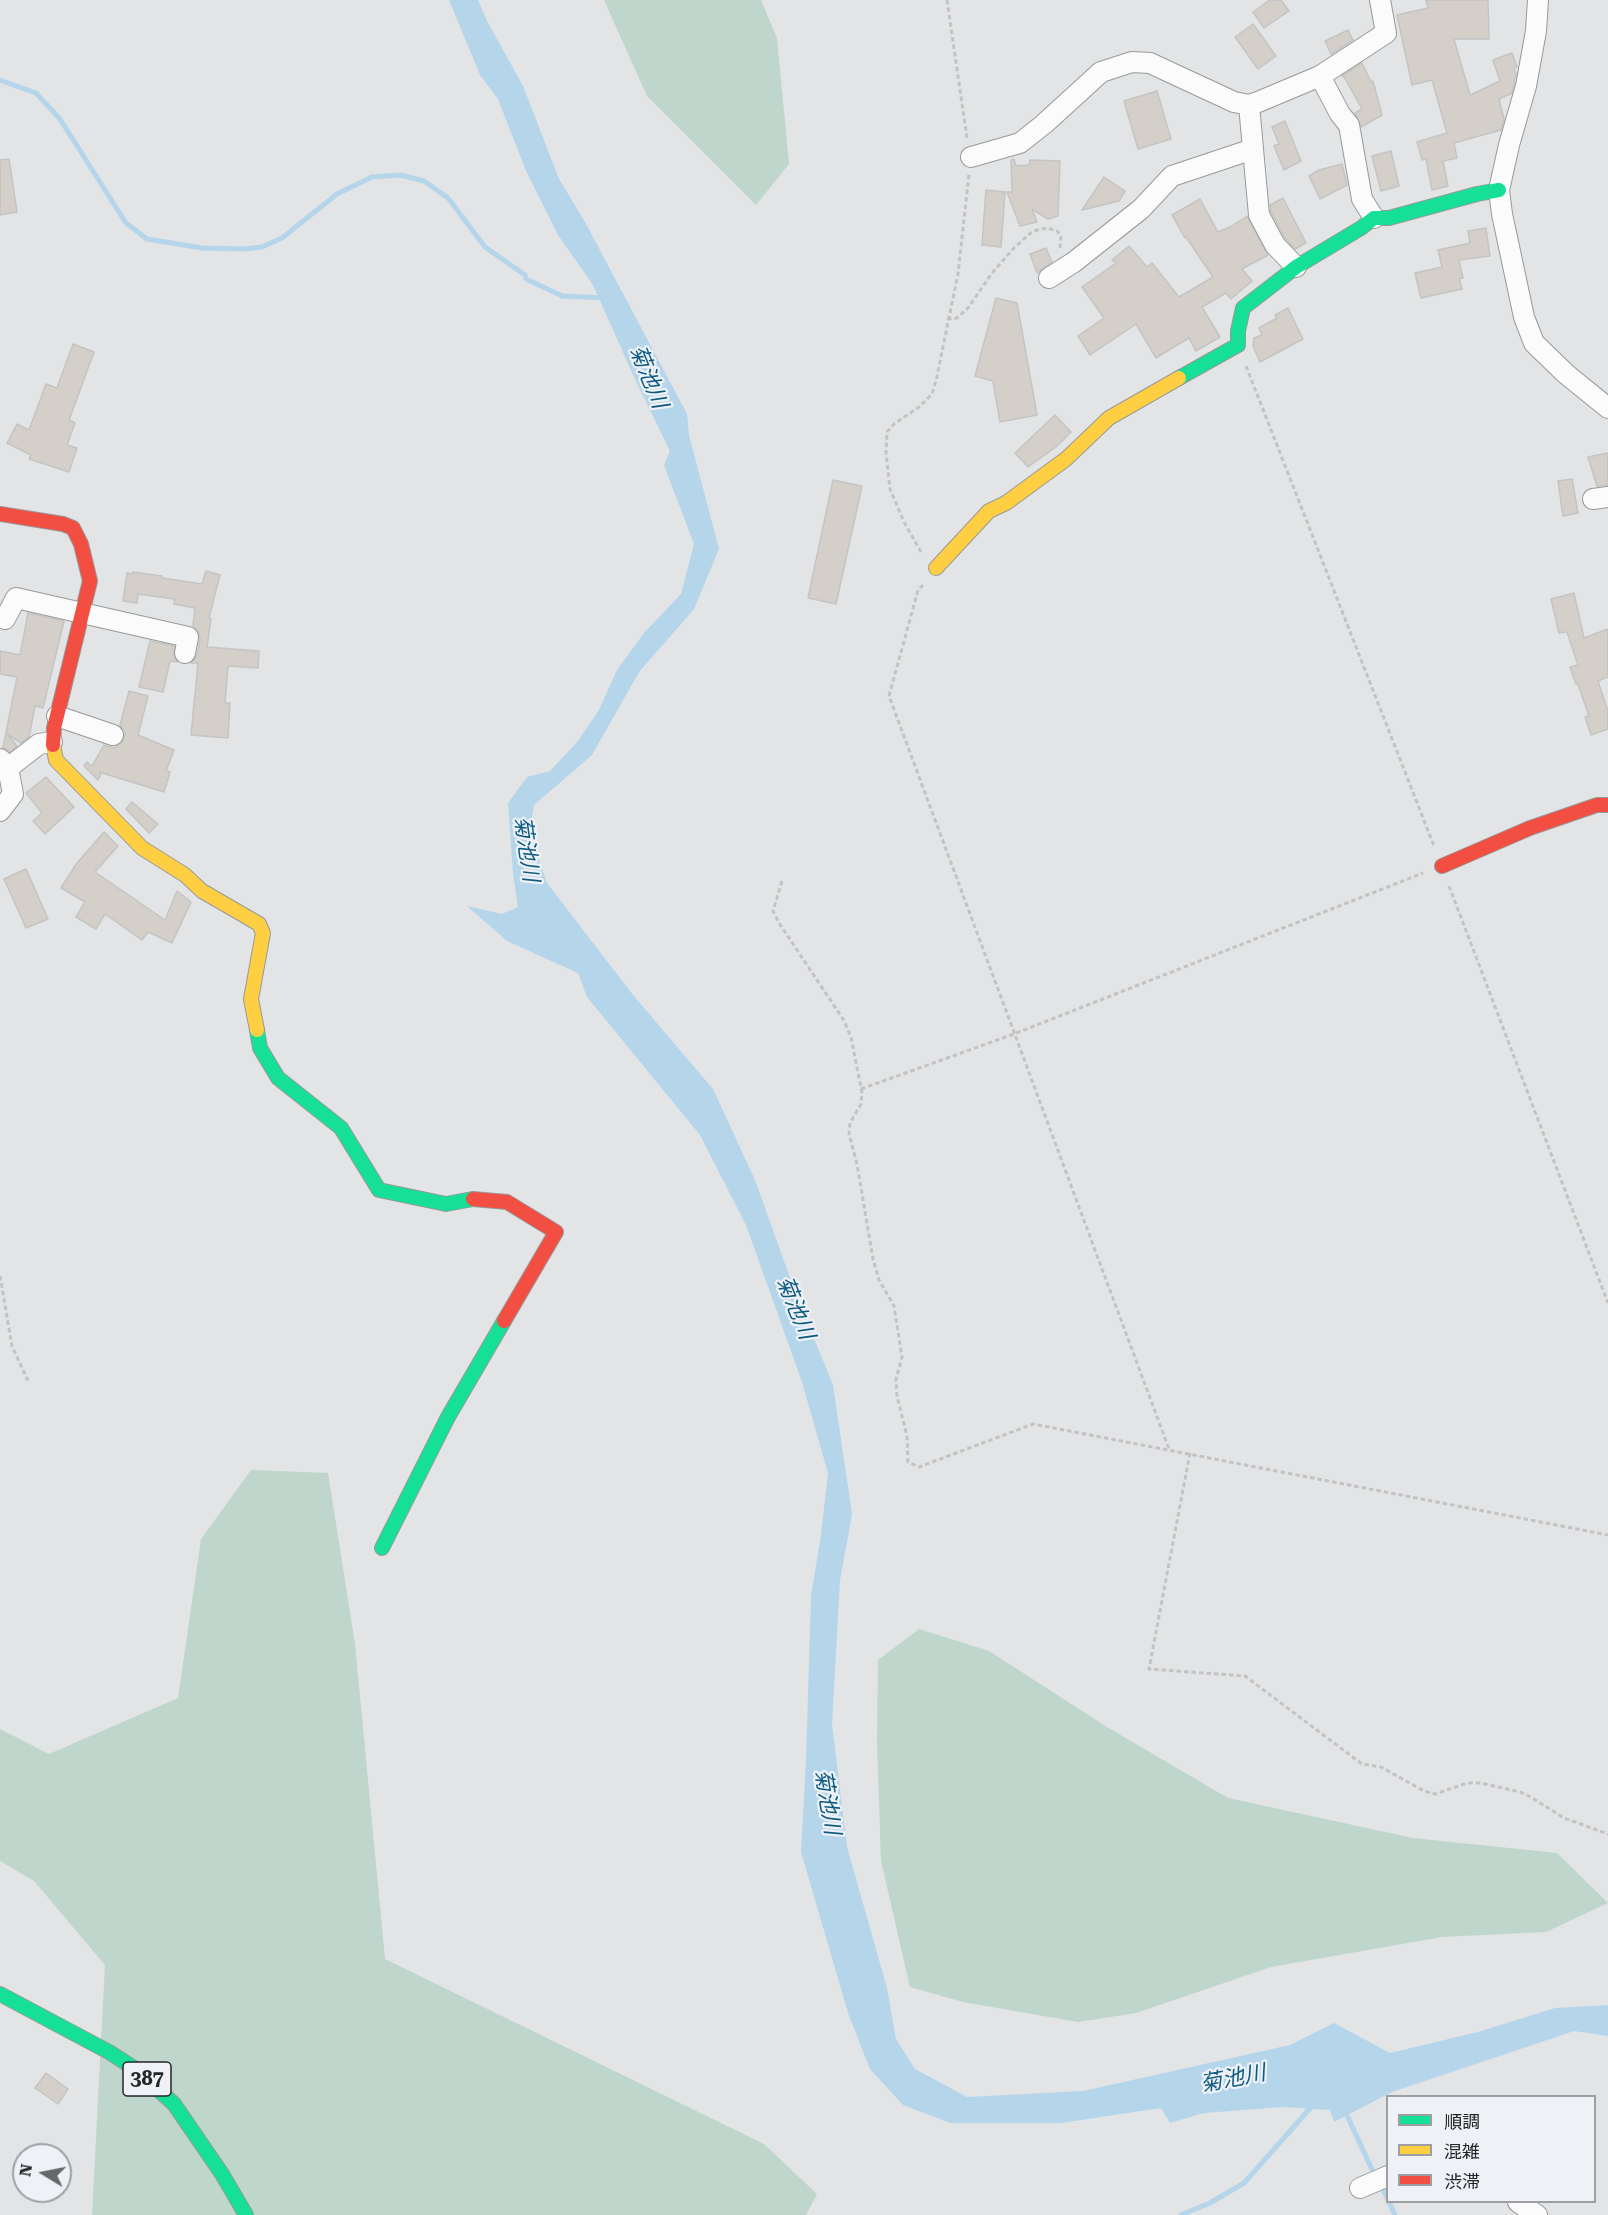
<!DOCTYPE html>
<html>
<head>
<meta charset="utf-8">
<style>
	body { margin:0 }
	#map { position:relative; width:1608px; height:2215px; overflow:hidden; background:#e2e4e6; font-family:"Roboto Serif","Noto Sans JP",serif }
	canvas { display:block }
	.legend { position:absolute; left:1386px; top:2095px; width:210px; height:108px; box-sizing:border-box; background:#eef1f6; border:2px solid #9d9fa3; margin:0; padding:8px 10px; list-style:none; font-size:18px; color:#242527 }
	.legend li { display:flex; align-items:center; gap:12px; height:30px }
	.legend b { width:30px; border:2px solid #9d9fa3 }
	.north { position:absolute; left:12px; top:2143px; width:60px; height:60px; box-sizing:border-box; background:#eef1f6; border:2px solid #9d9fa3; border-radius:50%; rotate:280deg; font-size:16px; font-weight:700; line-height:24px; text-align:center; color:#242527 }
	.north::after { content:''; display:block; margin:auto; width:21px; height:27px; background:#66686a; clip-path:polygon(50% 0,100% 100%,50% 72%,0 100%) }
</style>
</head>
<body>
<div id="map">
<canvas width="1608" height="2215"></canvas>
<ul class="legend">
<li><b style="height:8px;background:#16e098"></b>順調</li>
<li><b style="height:8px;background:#ffcf43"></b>混雑</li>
<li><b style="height:8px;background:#f24e42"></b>渋滞</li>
</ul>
<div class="north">N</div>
</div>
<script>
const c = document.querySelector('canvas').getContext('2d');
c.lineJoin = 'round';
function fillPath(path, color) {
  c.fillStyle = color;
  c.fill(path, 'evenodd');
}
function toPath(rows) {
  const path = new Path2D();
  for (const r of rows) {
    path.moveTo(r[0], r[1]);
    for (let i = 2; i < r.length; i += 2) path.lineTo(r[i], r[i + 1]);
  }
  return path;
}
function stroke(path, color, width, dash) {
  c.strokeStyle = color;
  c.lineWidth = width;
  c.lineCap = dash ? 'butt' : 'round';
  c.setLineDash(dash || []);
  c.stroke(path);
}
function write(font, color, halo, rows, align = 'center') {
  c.font = font + ' "Roboto Serif","Noto Sans JP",serif';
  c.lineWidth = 4.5;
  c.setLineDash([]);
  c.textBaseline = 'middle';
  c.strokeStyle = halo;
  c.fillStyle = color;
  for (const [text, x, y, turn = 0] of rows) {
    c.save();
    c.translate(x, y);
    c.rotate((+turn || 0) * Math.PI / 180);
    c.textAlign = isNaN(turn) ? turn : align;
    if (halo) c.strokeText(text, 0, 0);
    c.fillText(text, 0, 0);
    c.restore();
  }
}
fillPath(toPath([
	[604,0,761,0,777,38,789,164,756,205,647,96],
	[251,1470,328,1473,355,1644,385,1959,764,2144,817,2194,806,2215,92,2215,105,1965,34,1881,0,1861,0,1729,49,1754,178,1698,201,1539],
	[919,1629,989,1651,1107,1727,1228,1798,1413,1838,1557,1853,1608,1903,1546,1932,1442,1937,1271,1967,1136,2013,1078,2022,963,2002,910,1987,881,1861,877,1742,878,1660]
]), '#bed6cc');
fillPath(toPath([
	[449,0,478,0,487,21,523,86,559,179,585,222,687,414,689,435,719,549,694,609,639,672,592,755,534,805,529,833,547,883,633,995,713,1089,755,1180,798,1300,833,1385,852,1514,840,1580,832,1724,847,1847,887,1988,896,2039,915,2069,967,2097,1083,2091,1290,2045,1334,2023,1390,2053,1478,2032,1555,2008,1608,2005,1608,2036,1574,2031,1392,2092,1334,2122,1330,2110,1283,2107,1204,2113,1170,2123,1161,2108,1061,2123,950,2123,903,2105,870,2069,849,2016,801,1852,806,1760,811,1596,821,1535,828,1473,802,1382,746,1225,700,1135,587,997,578,973,507,941,467,906,502,914,518,907,513,873,508,803,527,777,550,771,578,741,599,710,617,670,644,633,681,594,694,544,664,465,670,451,634,377,593,285,558,235,526,171,498,99,480,75]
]), '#b5d5eb');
stroke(toPath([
	[0,80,36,93,60,119,126,223,147,239,202,248,244,249,262,247,282,238,337,194,372,177,401,175,424,181,448,198,485,247,525,275,526,279,562,296,605,298],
	[1345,2111,1375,2176],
	[1380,2184,1388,2200],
	[1389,2202,1395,2215],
	[1181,2215,1210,2203,1244,2183,1313,2105]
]), '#b5d5eb', 5);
const building = toPath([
	[1270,0,1281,0,1289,11,1264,28,1253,12,1270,0],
	[1426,0,1488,0,1489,39,1454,39,1470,95,1500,81,1493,60,1512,53,1517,67,1514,69,1516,74,1512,93,1499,99,1504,119,1501,130,1454,143,1457,158,1443,161,1448,186,1432,190,1426,159,1422,160,1417,142,1447,133,1432,80,1412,85,1397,15,1428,8,1426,0],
	[1253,24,1276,56,1258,69,1235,37,1253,24],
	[1348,30,1353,40,1331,54,1325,41,1348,30],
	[1362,63,1371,82,1373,81,1382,115,1361,127,1355,113,1362,109,1344,77,1342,76,1362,63],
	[1157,91,1171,139,1138,149,1124,101,1157,91],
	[1285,121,1301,161,1284,170,1274,146,1279,144,1272,127,1285,121],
	[1391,151,1399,186,1381,191,1372,156,1391,151],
	[9,159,17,212,0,215,0,160,9,159],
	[1014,159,1016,166,1029,165,1030,160,1060,161,1058,216,1048,219,1032,209,1037,222,1020,226,1007,192,1012,192,1011,160,1014,159],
	[1342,164,1347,185,1320,199,1309,176,1319,170,1342,164],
	[1104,177,1125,191,1119,201,1082,210,1104,177],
	[986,190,1005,192,1001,247,982,245,986,190],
	[1283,198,1306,243,1295,249,1285,238,1271,212,1270,205,1283,198],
	[1200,199,1218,232,1232,226,1247,216,1268,255,1242,269,1252,281,1231,299,1226,293,1202,307,1220,337,1196,351,1189,338,1156,358,1136,324,1090,355,1078,336,1104,318,1082,287,1116,263,1112,260,1129,246,1147,267,1152,263,1179,297,1213,277,1186,237,1185,238,1172,215,1200,199],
	[1486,228,1490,256,1459,260,1463,278,1459,279,1462,289,1421,298,1415,273,1442,267,1438,250,1470,243,1468,231,1486,228],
	[1046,248,1052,262,1037,273,1030,254,1046,248],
	[996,298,1017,303,1037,415,1000,422,993,381,975,376,996,298],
	[1288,308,1303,339,1260,362,1253,346,1254,338,1262,335,1259,328,1277,318,1275,315,1288,308],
	[73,344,94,352,69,420,75,423,67,445,77,448,69,472,29,459,31,455,7,443,17,424,29,430,46,384,57,388,73,344],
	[1055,415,1071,432,1056,447,1028,467,1015,453,1055,415],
	[1608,453,1608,485,1597,486,1588,457,1608,453],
	[1572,479,1578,513,1563,516,1558,481,1572,479],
	[833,480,862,486,836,604,808,598,833,480],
	[206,571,220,575,209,618,211,619,207,647,259,651,258,668,228,666,225,703,230,703,228,738,191,735,198,663,191,663,197,655,200,639,199,633,193,626,195,608,174,604,175,599,138,594,137,603,123,601,127,573,133,574,133,572,162,576,162,578,202,584,206,571],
	[1574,593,1584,638,1608,629,1608,677,1598,681,1608,711,1608,729,1591,735,1585,717,1589,716,1578,684,1576,684,1570,667,1578,665,1567,632,1559,633,1551,599,1574,593],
	[28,613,64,621,43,708,35,706,29,737,21,743,7,734,17,746,10,752,3,748,17,677,0,674,0,651,20,655,28,613],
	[150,641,174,646,174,656,177,662,170,661,163,692,139,687,150,641],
	[129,691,148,696,138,735,174,750,166,771,170,772,164,792,99,772,101,774,98,780,84,766,87,762,92,766,104,745,114,748,120,744,124,739,125,732,120,725,129,691],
	[46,777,74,807,45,834,33,821,42,813,26,793,46,777],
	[132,802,158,824,149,833,126,809,132,802],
	[104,832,118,846,95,872,165,920,177,891,191,902,172,943,148,932,142,940,105,914,96,929,76,917,85,902,61,888,77,863,104,832],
	[26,869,48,919,26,928,4,879,26,869],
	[46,2073,68,2089,58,2104,35,2088,46,2073]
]);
fillPath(building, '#d5cfc9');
stroke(building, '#c4c4c4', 1.5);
const street = toPath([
	[1538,0,1536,31,1526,86,1509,145,1499,190,1502,214,1524,317,1534,343,1566,374,1608,408],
	[1320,76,1340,114,1349,125,1362,199,1374,218],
	[1249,105,1259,215,1275,245,1296,267],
	[971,157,1020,143,1044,124,1101,72,1132,62,1150,63,1234,102,1249,105,1258,102,1320,76,1386,33,1380,0],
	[1049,278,1074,262,1141,209,1172,176,1253,149],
	[1593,499,1608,497],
	[5,619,16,598,188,637,185,653],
	[57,716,113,735],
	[0,759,8,768,13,794,0,811],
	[8,768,39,744,52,742],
	[1360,2188,1388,2176],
	[1518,2202,1537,2215]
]);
const fast = toPath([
	[1179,378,1238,345,1238,331,1243,308,1296,267,1361,228,1374,218,1389,218,1477,194,1499,190],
	[257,1030,260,1048,278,1078,341,1128,379,1190,446,1204,473,1199],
	[382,1548,448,1417,504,1321],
	[0,1994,109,2052,137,2070,174,2104,222,2174,246,2215]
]);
const slow = toPath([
	[936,568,989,511,1006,503,1066,459,1109,418,1179,378],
	[53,745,56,760,142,848,185,875,202,891,259,924,263,933,251,999,257,1030]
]);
const jam = toPath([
	[0,514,63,524,73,528,81,544,90,581,54,728,53,745],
	[1442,866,1530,828,1597,805,1608,805],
	[473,1199,507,1202,556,1232,504,1321]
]);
stroke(street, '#97999a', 22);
stroke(fast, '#97999a', 16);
stroke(slow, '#97999a', 16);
stroke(jam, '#97999a', 16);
stroke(toPath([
	[947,0,967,138],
	[947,319,957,318,968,308,992,273,1014,248,1033,231,1047,228,1057,231,1061,236,1060,248],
	[1246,366,1434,846],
	[921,552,904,522,890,489,886,453,887,432,894,424,919,407,932,394,936,381,958,274,969,174],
	[923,585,918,590,889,696,1169,1449],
	[782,881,773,911,779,923,843,1019,851,1037,862,1093,861,1104,850,1123,849,1134,857,1164,873,1259,879,1280,894,1306,902,1357,896,1379,897,1396,907,1436,908,1462,919,1467,1033,1424,1608,1535],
	[1449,886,1608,1303],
	[861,1089,1014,1034,1423,873],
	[0,1276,12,1346,29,1383],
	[1190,1453,1149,1669,1245,1676,1362,1764,1381,1767,1424,1791,1435,1794,1467,1783,1481,1783,1520,1792,1529,1796,1564,1818,1608,1834]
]), '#c3c3c3', 3, [4.5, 3]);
stroke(street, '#fbfbfb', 20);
stroke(fast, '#16e098', 14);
stroke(slow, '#ffcf43', 14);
stroke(jam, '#f24e42', 14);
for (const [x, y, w] of [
	[147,2079,48]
]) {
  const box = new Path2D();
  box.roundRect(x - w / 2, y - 17, w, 34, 4.5);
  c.fillStyle = '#eef1f6';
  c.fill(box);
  stroke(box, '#242527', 1.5);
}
write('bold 20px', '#242527', null, [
	["387",147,2079]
]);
write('italic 22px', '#0f5c82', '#eef1f6', [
	["菊池川",648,377,68],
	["菊池川",526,849,82],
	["菊池川",795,1308,68],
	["菊池川",827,1802,81],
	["菊池川",1233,2079,-11]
]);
</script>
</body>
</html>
